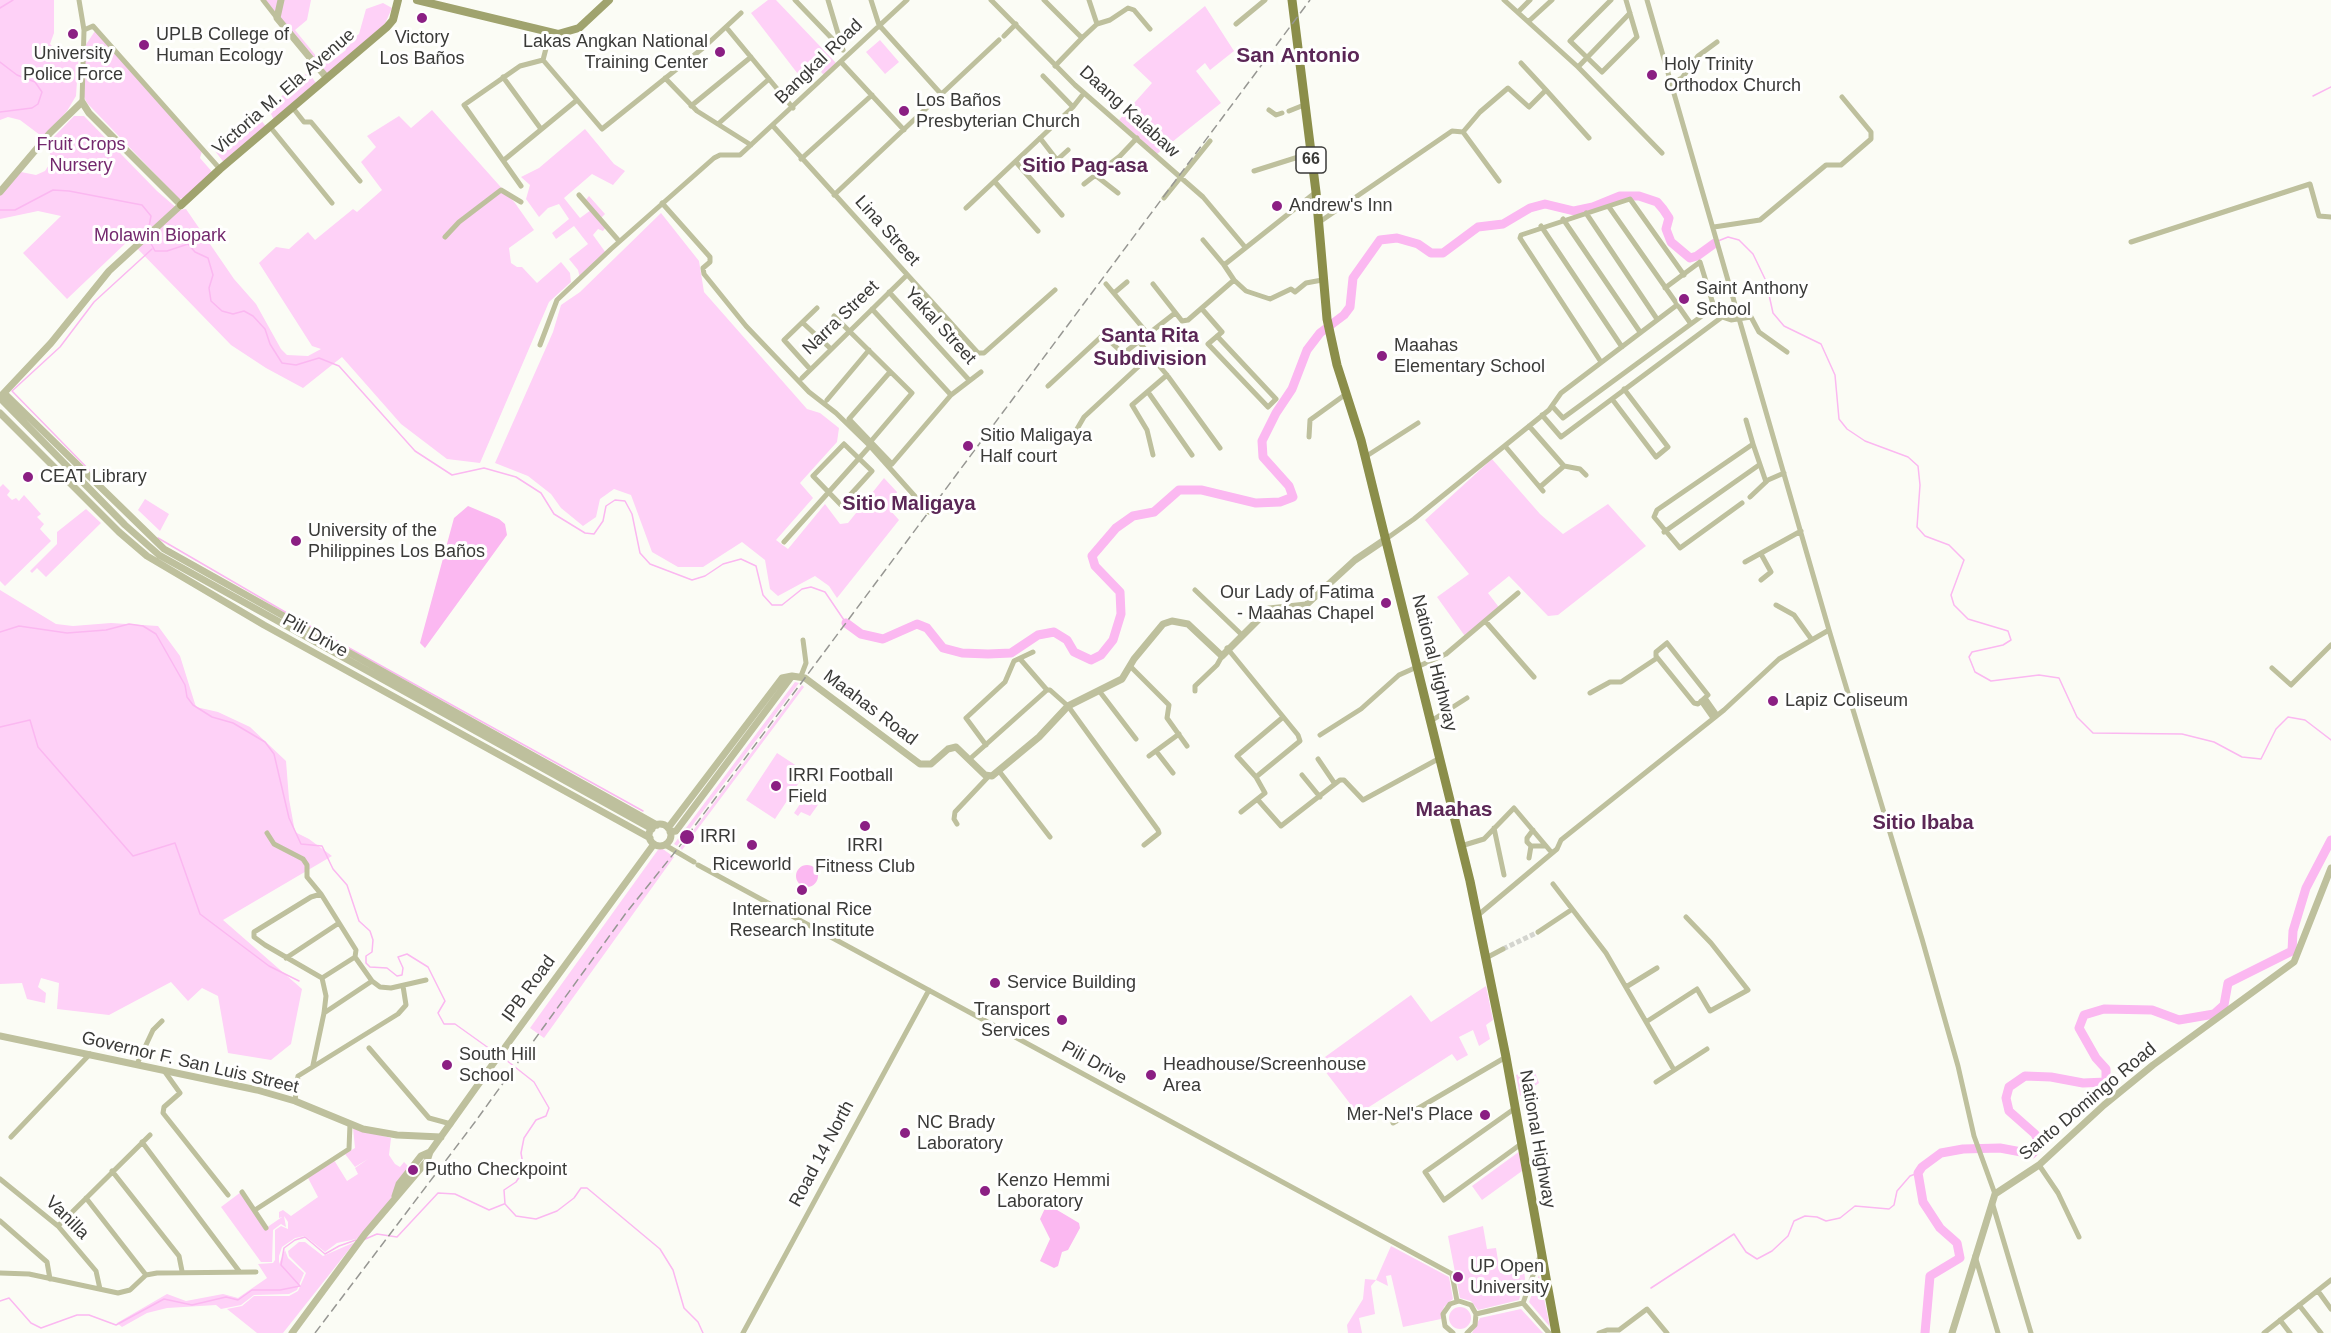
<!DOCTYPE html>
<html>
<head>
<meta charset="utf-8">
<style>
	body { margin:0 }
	canvas { display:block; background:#fbfcf5 }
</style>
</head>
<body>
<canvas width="2331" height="1333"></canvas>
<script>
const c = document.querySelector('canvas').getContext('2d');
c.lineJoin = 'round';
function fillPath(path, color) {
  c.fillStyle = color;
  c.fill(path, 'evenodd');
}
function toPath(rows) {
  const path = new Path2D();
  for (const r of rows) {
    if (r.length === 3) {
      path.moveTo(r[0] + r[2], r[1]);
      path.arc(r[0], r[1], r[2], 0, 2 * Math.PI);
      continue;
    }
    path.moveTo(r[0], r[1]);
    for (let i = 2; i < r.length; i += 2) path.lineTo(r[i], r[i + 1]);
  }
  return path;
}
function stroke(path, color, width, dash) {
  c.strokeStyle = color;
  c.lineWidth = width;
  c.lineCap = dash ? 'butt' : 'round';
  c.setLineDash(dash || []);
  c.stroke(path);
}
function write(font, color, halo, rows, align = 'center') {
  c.font = font + ' Helvetica,sans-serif';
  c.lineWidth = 6;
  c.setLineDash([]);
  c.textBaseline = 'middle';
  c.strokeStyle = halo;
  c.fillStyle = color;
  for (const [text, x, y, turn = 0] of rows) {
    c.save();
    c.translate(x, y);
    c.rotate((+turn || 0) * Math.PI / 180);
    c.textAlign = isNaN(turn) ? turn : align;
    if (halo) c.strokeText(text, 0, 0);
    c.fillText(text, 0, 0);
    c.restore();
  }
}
fillPath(toPath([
	[0,0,54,0,54,33,50,44,55,49,56,62,58,49,79,51,76,96,67,111,44,138,20,120,8,117,0,120],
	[264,0,311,0,307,20,295,30,321,62,325,60,328,64,346,50,343,46,359,34,366,9,383,3,392,8,384,26,326,76],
	[768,0,776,0,836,63,824,75,821,72,825,67,817,60,801,78,751,13],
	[1205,6,1234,51,1210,70,1205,63,1196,71,1221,103,1157,154,1119,120,1152,83,1133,65],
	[95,31,202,151,200,158,214,174,184,198,179,199,87,103,84,97,85,46],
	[880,40,899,62,885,74,866,52],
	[308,72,316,83,274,120,270,112,273,104],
	[432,110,515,203,534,230,509,248,511,263,517,267,522,267,537,283,561,262,570,273,571,282,549,302,480,463,447,459,401,424,342,357,303,388,266,368,231,345,129,240,67,299,23,253,61,216,38,211,0,219,0,189,21,172,36,175,45,171,52,160,47,144,74,116,84,116,157,191,179,210,186,209,234,279,256,304,281,349,287,355,308,356,321,349,312,346,259,263,276,247,289,249,308,232,315,240,353,209,357,212,382,190,361,162,376,147,367,136,399,116,411,128],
	[255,112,267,128,225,164,212,147,223,137,229,138,233,135,231,132],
	[585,129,614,164,625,171,613,185,592,174,564,198,580,218,591,210,585,201,589,196,605,214,601,218,607,226,603,231,598,229,593,235,606,253,580,278,578,270,569,259,588,244,574,226,556,239,552,233,569,219,559,204,548,208,539,217,526,199,530,185,521,177,539,168],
	[661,213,699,261,704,292,807,409,820,413,839,428,837,442,800,483,813,498,776,540,788,549,825,504,840,524,848,523,884,478,897,492,890,510,899,520,837,598,829,586,815,576,778,596,770,589,765,560,742,542,703,567,678,567,652,552,631,495,614,489,600,499,596,517,583,526,561,508,551,494,528,476,495,463,553,332,561,305,580,292],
	[1492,459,1540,514,1563,534,1608,504,1646,546,1558,615,1548,616,1509,576,1488,593,1501,610,1467,639,1437,597,1469,574,1425,520],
	[3,484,10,491,7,495,12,500,16,498,19,501,24,495,41,514,37,517,44,524,40,529,51,541,5,586,0,581,0,487],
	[145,499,169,514,160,531,138,510],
	[86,509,101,523,46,577,37,568,32,573,30,571,57,544,57,532],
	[0,590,56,624,73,626,111,623,158,626,180,656,196,707,218,712,250,727,286,761,289,799,295,832,309,839,332,856,223,920,302,989,291,1044,271,1060,228,1053,218,996,202,988,188,1001,171,982,109,1015,57,1009,59,983,41,978,38,987,46,993,45,1003,27,999,22,983,0,984],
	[795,682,799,683,677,846,674,844],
	[802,685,804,687,682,850,680,848],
	[777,753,806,772,775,819,746,800],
	[810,789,817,794,820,802,810,816,801,812,798,816,794,813],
	[660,847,674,857,544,1038,530,1028],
	[1486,986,1493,1020,1486,1025,1490,1039,1479,1046,1473,1030,1459,1037,1468,1055,1457,1061,1452,1054,1358,1114,1318,1062,1411,995,1431,1022],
	[1529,1068,1534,1070,1539,1083,1520,1096,1516,1075],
	[353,1128,391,1138,389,1155,395,1164,400,1167,404,1162,409,1167,392,1197,361,1238,337,1243,325,1252,305,1236,295,1238,282,1247,279,1256,279,1264,285,1250,288,1258,304,1273,297,1290,289,1294,254,1295,241,1305,221,1309,216,1305,167,1308,147,1313,122,1327,117,1323,167,1294,186,1301,223,1294,238,1298,267,1278,258,1264,273,1263,275,1260,275,1230,281,1226,288,1229,288,1222,284,1216,286,1227,281,1224,273,1230,272,1262,261,1262,221,1207,241,1192,266,1228,282,1217,279,1218,279,1212,283,1210,291,1216,318,1197,308,1178,334,1160,347,1181,358,1174,355,1168,368,1159,355,1167,345,1154,355,1148],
	[1520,1151,1522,1171,1482,1200,1472,1186],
	[1483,1226,1487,1249,1496,1248,1500,1273,1524,1269,1525,1279,1519,1300,1478,1310,1471,1301,1460,1298,1448,1236],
	[299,1242,305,1242,323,1256,355,1242,283,1333,257,1333,227,1309,242,1306,254,1296,289,1296,298,1291,306,1273,289,1256,288,1251],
	[1391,1246,1449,1277,1453,1299,1444,1307,1441,1319,1403,1327,1391,1275,1386,1276,1388,1286,1376,1280,1371,1286,1375,1314,1359,1318,1362,1333,1348,1333,1347,1325,1363,1299,1365,1279,1376,1280],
	[1539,1275,1550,1327,1529,1302],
	[1460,1318,11],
	[1521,1309,1543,1333,1472,1333,1480,1318]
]), '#fed1f7');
fillPath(toPath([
	[468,506,499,519,505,524,507,535,425,648,420,643,454,518],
	[807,876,11],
	[1047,1204,1079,1223,1080,1228,1068,1250,1062,1252,1058,1266,1054,1268,1040,1261,1050,1239,1040,1219]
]), '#fbb8f1');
stroke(toPath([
	[0,8,13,0],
	[0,62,17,75,35,82,42,92,38,104,32,108,0,112],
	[2313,96,2331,87],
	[0,210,15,210,53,190,69,191,142,205,151,216,148,232],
	[149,240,155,251,167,251,188,244,195,252,208,258,213,275,209,288,211,301,222,311,233,314,244,311,253,316,265,329,270,344,282,363,296,365,319,358,339,366,415,451,452,475,484,468,516,477,541,493,554,514,585,533,594,534,603,521,606,506,615,500,625,501,632,514,640,553,650,564,692,580,705,576,723,564,741,559,756,566,763,595,772,605,782,605,802,589,811,587,825,592,846,623],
	[1718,241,1728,237,1739,240,1753,254,1766,281,1773,313,1784,326,1821,344,1835,375,1839,419,1847,429,1865,441,1908,457,1918,466,1920,485,1917,527,1925,536,1949,545,1964,560,1951,595,1954,605,1968,619,2008,631,2011,640,2003,645,1972,652,1969,657,1975,672,1991,681,2039,675,2059,678,2077,717,2093,733,2182,734,2214,742,2242,757,2261,759,2276,729,2288,717,2305,720,2331,740],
	[99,480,12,391,60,347,94,302,152,249],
	[158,538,304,623,643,811],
	[0,632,19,626,67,633,106,630,129,624,143,626,156,634,185,685,187,697,193,705,212,717,233,723,265,742,274,754,289,818,301,844,322,846,333,869,347,885,359,921,370,931,373,940,372,952,366,956,366,963,370,967,387,968,397,976,402,975,403,968,398,957,407,954,428,967,445,1001,438,1013,444,1024,455,1024,497,1054],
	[0,727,30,720,38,747,133,856,175,843,200,914,269,966,299,981],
	[501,1056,534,1082,549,1108,546,1116,536,1120,524,1138,521,1153,524,1170,516,1182,504,1190,505,1204,516,1216,536,1219,557,1211,574,1198,581,1188,587,1188,660,1249,673,1270,684,1308,698,1322,703,1333],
	[363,1240,377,1234,397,1237,438,1193,455,1194,489,1210,504,1204],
	[1651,1288,1734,1234,1746,1252,1757,1259,1772,1251,1788,1236,1794,1221,1805,1216,1817,1217,1826,1221,1840,1218,1855,1206,1889,1209,1894,1205,1897,1191,1910,1176,1918,1173],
	[0,1301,9,1298,31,1323,41,1328,77,1315,89,1315,116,1325,164,1299,192,1305,226,1297,238,1300,252,1290,280,1290,300,1286,281,1265,284,1248,295,1240,305,1237,325,1254,339,1246,356,1240]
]), '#fbb8f1', 1.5);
stroke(toPath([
	[846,623,861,634,883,639,917,624,927,628,943,648,962,653,988,654,1011,653,1038,635,1054,632,1067,640,1074,652,1091,660,1101,655,1113,640,1121,614,1120,592,1095,566,1092,556,1116,528,1133,516,1154,512,1179,490,1202,490,1256,503,1280,502,1293,497,1289,486,1263,457,1262,441,1276,413,1292,389,1307,350,1320,333,1344,315,1350,307,1353,278,1380,240,1397,238,1418,244,1431,253,1443,253,1478,227,1503,224,1530,208,1545,204,1574,211,1593,207,1620,196,1639,196,1657,202,1663,209,1669,218,1666,229,1671,242,1690,258,1697,256,1715,243],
	[1925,1333,1930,1276,1960,1258,1957,1243,1940,1228,1923,1202,1918,1173,1922,1167,1941,1153,1963,1149,2000,1148,2032,1154,2038,1148,2039,1143,2035,1134,2009,1111,2006,1098,2009,1087,2025,1076,2051,1077,2083,1083,2106,1082,2106,1069,2096,1058,2079,1028,2084,1015,2104,1009,2152,1010,2179,1020,2214,1014,2224,1005,2228,983,2292,951,2293,931,2306,888,2331,840]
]), '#fbb8f1', 9);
stroke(toPath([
	[1503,949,1538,932]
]), '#d4d5cf', 5, [5, 2.5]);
stroke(toPath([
	[79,0,84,30,82,102],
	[263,0,277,18],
	[795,0,843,50],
	[828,0,843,50],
	[871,0,879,25,942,95],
	[991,0,1075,85,1203,197,1245,247],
	[1044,0,1082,38,1097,24,1089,0],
	[1504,0,1578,67,1662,153],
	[1611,0,1570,41,1602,72,1637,37,1626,0],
	[1647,0,1829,630,1922,939,1958,1066,1974,1136,1995,1194],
	[1518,12,1530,0],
	[1529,21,1552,0],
	[1097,24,1110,20,1128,8,1134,10,1150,29],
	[1236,24,1265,0],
	[726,27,793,108],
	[84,30,93,26,220,169],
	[1004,36,1016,24],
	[543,60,602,129,703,48,741,13],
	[543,60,550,33],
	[841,62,904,130],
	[1521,63,1546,90],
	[1055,66,1082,38],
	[1578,67,1630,13],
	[1043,76,1073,107],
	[503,77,541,129],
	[665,78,697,111,751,145],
	[1672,83,1682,78,1698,56,1717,42],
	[691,106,751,57],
	[293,108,304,122,311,122,360,181],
	[1269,110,1276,115,1282,113],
	[1289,111,1304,105],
	[718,124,769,79],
	[773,126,978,353,984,353,1055,290],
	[271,128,332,203],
	[1463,132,1499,181],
	[1040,138,1057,160,1068,150],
	[801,159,872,95],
	[504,160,577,100],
	[1016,162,1062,215],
	[1254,171,1311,153],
	[1095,175,1118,193],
	[995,182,1038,231],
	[1084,184,1120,156,1137,138],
	[521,186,464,105,520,66,543,60],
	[579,195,619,241],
	[834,195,999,40],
	[1164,198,1210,141],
	[662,203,710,257,710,262,703,268,704,274,746,326,809,392,836,413,870,446,929,512],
	[1609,207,1691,324],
	[966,208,1073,107,1084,93],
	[1586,213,1657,319],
	[1563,219,1640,332],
	[1318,223,1452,131,1463,132,1480,112,1508,88,1529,107,1546,90,1589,138],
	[1541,226,1622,347],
	[1714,227,1760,220,1826,165,1841,165,1871,139,1871,132,1842,97],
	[445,237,459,222,501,190,521,202],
	[1203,240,1224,265],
	[2131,242,2310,184,2319,216,2331,217],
	[1234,280,1246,291,1270,299,1291,289,1295,292,1306,283,1322,280],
	[1106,284,1148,334],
	[1153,284,1182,321,1188,320,1234,280,1224,265,1316,192],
	[889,292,969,380],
	[1114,293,1127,282],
	[872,309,951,395],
	[1202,309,1222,332,1208,344,1268,407,1276,399,1217,336],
	[834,316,912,393,872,440],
	[803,323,831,349],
	[1139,342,1167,375,1220,448],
	[540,345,557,300,611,249,714,158,720,155,740,155,907,0],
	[1124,353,1175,313],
	[1601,362,1520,238,1521,235,1630,199,1684,275],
	[810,369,784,340,817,308],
	[890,372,849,419,892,464,951,395,981,372],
	[802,378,907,275],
	[1048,386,1103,335,1138,367,1084,417,1077,429],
	[1148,392,1192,455],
	[1612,399,1656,457,1668,447,1624,389],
	[827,400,869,350],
	[1552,406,1563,418,1714,307,1700,262,1665,288],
	[1542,415,1561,437,1722,317,1731,320,1751,317,1759,332,1787,352],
	[1746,420,1753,444],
	[1529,426,1564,466,1580,469,1586,475],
	[1309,437,1310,420,1346,394],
	[844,444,872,471,841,505,813,476,844,444],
	[1505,446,1543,491],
	[1153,455,1147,430,1132,405,1167,375],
	[1365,457,1418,423],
	[1540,487,1564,466],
	[1750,497,1768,480,1784,473],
	[1742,503,1680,548,1654,517,1657,510,1753,444,1766,482],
	[1664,532,1759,465],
	[1386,539,1414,519,1549,410,1561,393,1677,305],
	[784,542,870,446],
	[1761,554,1771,572,1761,580],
	[1745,562,1801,531],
	[1195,590,1242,635],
	[1776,605,1794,615,1812,640],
	[1486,622,1534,677],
	[1667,643,1708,695,1698,704,1694,703,1656,656,1656,652,1667,643],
	[1227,648,1298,735,1300,741,1256,777],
	[1021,660,1047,690],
	[1130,666,1169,705,1167,718,1187,746],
	[2272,668,2291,685,2331,645],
	[801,676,806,663,803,640],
	[1195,691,1195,686,1217,665,1222,656],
	[1100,692,1136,739],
	[1590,693,1610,682,1621,682,1657,658],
	[1705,698,1717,715],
	[1701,701,1713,718],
	[1431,721,1467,698],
	[1320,735,1361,709,1399,675,1446,654,1518,593],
	[986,745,966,718,1005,682,1014,661,1033,652],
	[1156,751,1173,773],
	[1149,756,1179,734],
	[972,757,1047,690,1050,690,1068,706,1158,830,1159,833,1144,845],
	[1318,759,1335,784],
	[999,771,1050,837],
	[1302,775,1320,797],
	[1258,800,1281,826,1340,780,1344,780,1363,800,1440,758],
	[1241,812,1265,793,1256,777,1237,756,1282,718],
	[957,824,954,819,955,812,988,777],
	[1494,828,1504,875],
	[1533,830,1527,838,1527,842,1531,846,1546,846],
	[267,833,274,844,303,859,307,865,307,877,321,894],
	[665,845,694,862],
	[1461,846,1484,839,1514,808,1552,853],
	[1529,858,1531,846],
	[698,865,1452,1274,1457,1301],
	[1553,884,1606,953,1674,1070],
	[1477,916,1557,849,1561,840,1724,710,1779,659,1829,630],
	[1538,932,1571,910],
	[286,958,339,923],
	[1486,958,1503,949],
	[322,978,355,957],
	[1626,987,1657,968],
	[324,1013,372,981],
	[1646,1022,1697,989,1710,1011,1748,990,1711,943,1686,917],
	[369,1048,429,1118,451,1124],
	[137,1064,153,1030,162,1021],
	[313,1065,324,1013,326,996,322,978,265,945,254,937,254,932,311,897,321,894,356,950,355,957,372,981,380,987,391,988,426,980],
	[165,1072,180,1093,164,1107,163,1113,228,1195],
	[1656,1082,1707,1049],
	[295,1101,298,1076,398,1014,406,1005,403,986],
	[1514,1109,1425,1172,1444,1200,1521,1144],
	[1393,1123,1506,1057],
	[11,1137,90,1054],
	[142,1142,239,1271],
	[2039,1165,2058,1193,2079,1237],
	[112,1171,179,1256,182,1271],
	[0,1179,58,1226,96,1271,100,1289],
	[242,1192,266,1228],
	[86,1198,146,1275],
	[1992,1202,2031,1333],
	[255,1210,349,1149,350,1124],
	[0,1221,47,1262,50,1279],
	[58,1226,150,1135],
	[1975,1256,1998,1333],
	[0,1273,29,1274,118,1293,130,1290,146,1275,157,1273,256,1272],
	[2318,1291,2331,1309],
	[1523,1303,1540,1256],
	[1523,1303,1549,1333],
	[2299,1305,2321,1333],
	[1476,1314,1523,1303],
	[2280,1320,2290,1333],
	[743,1333,929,990],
	[1453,1333,1445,1326,1443,1314,1450,1304,1459,1301,1471,1305,1476,1314,1475,1325,1467,1333],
	[1599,1333,1607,1330,1619,1330,1647,1309,1667,1333],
	[2264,1333,2331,1280]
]), '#bec09d', 5);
stroke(toPath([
	[281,0,277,18,326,77],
	[0,192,50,133,82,102,89,113,181,205,109,271,51,343,1,396],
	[4,393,164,549,657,825],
	[0,398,125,525,159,555,652,829],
	[0,413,119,532,147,556,264,625,650,838],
	[660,835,11],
	[668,828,782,678,792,676],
	[670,832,676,831,792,676,805,678,920,764,931,764,948,749,956,747,985,775,992,776,1039,737,1068,706,1122,679,1134,659,1163,624,1172,621,1188,624,1222,656,1269,609,1306,605,1355,560,1386,539],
	[0,1036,257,1090,295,1101,363,1129,397,1135,441,1137],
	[395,1196,399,1184,414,1165,421,1156,430,1152],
	[292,1333,365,1234,427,1161,430,1152,495,1061,654,844],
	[1952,1333,1995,1194,2039,1165,2104,1105,2153,1065,2294,962,2331,868]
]), '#bec09d', 7);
stroke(toPath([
	[417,0,558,34,579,28,609,0],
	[181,205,220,169,387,27,393,20,398,0]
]), '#a0a36e', 8);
stroke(toPath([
	[1292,0,1316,192,1327,319,1337,365,1361,440,1470,881,1506,1057,1556,1333]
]), '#8b8e4a', 9);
stroke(toPath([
	[315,1333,475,1122,626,913,679,847,1310,0]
]), '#979793', 1.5, [9, 4.5]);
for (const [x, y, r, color] of [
	[422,18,6,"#8b1f83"],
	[73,34,6,"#8b1f83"],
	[144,45,6,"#8b1f83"],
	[720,52,6,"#8b1f83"],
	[1652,75,6,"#8b1f83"],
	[904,111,6,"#8b1f83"],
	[1277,206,6,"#8b1f83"],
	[1684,299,6,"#8b1f83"],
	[1382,356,6,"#8b1f83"],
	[968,446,6,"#8b1f83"],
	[28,477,6,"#8b1f83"],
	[296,541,6,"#8b1f83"],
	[1386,603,6,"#8b1f83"],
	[1773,701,6,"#8b1f83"],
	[776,786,6,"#8b1f83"],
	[865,826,6,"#8b1f83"],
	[687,837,8,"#8b1f83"],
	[752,845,6,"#8b1f83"],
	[802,890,6,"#8b1f83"],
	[995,983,6,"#8b1f83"],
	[1062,1020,6,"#8b1f83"],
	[447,1065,6,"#8b1f83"],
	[1151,1075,6,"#8b1f83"],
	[1485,1115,6,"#8b1f83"],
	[905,1133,6,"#8b1f83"],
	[413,1170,6,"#8b1f83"],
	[985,1191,6,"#8b1f83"],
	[1458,1277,6,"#8b1f83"]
]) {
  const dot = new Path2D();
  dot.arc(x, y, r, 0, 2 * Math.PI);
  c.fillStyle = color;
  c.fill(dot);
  stroke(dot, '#fffffe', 2);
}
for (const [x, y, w] of [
	[1311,160,30]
]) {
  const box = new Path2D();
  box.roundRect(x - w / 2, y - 13, w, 26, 4.5);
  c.fillStyle = '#fffffe';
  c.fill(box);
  stroke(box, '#3a3a38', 1.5);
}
write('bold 16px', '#3a3a38', null, [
	["66",1311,160]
]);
write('18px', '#3a3a38', '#fffffe', [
	["UPLB College of",156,35],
	["Human Ecology",156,56],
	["Victory",422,38,"center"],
	["Los Baños",422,59,"center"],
	["Lakas Angkan National",708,42,"right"],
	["Training Center",708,63,"right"],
	["University",73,54,"center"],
	["Police Force",73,75,"center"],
	["Holy Trinity",1664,65],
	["Orthodox Church",1664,86],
	["Los Baños",916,101],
	["Presbyterian Church",916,122],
	["Andrew's Inn",1289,206],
	["Saint Anthony",1696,289],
	["School",1696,310],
	["Maahas",1394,346],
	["Elementary School",1394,367],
	["Sitio Maligaya",980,436],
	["Half court",980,457],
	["CEAT Library",40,477],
	["University of the",308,531],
	["Philippines Los Baños",308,552],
	["Our Lady of Fatima",1374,593,"right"],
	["- Maahas Chapel",1374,614,"right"],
	["Lapiz Coliseum",1785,701],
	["IRRI Football",788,776],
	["Field",788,797],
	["IRRI",700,837],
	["IRRI",865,846,"center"],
	["Fitness Club",865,867,"center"],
	["Riceworld",752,865,"center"],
	["International Rice",802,910,"center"],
	["Research Institute",802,931,"center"],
	["Service Building",1007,983],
	["Transport",1050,1010,"right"],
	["Services",1050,1031,"right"],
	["South Hill",459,1055],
	["School",459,1076],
	["Headhouse/Screenhouse",1163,1065],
	["Area",1163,1086],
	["Mer-Nel's Place",1473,1115,"right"],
	["NC Brady",917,1123],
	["Laboratory",917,1144],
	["Putho Checkpoint",425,1170],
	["Kenzo Hemmi",997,1181],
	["Laboratory",997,1202],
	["UP Open",1470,1267],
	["University",1470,1288]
], 'left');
write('18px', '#3a3a38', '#fffffe', [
	["Bangkal Road",819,62,-44],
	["Victoria M. Ela Avenue",284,92,-41],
	["Daang Kalabaw",1129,112,42],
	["Lina Street",887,231,48],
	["Narra Street",841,318,-44],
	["Yakal Street",940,326,48],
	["Pili Drive",315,636,29],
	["National Highway",1434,663,76],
	["Maahas Road",870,708,37],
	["IPB Road",529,989,-54],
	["Governor F. San Luis Street",190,1063,13],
	["Pili Drive",1094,1063,29],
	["Santo Domingo Road",2088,1102,-40],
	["National Highway",1537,1139,80],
	["Road 14 North",822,1154,-62],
	["Vanilla",67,1218,45]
]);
write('18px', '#73286d', '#fffffe', [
	["Fruit Crops",81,145],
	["Nursery",81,166],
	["Molawin Biopark",160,236]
]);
write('bold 20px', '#5b2756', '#fffffe', [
	["Sitio Pag-asa",1085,166],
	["Santa Rita",1150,336],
	["Subdivision",1150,359],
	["Sitio Maligaya",909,504],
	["Sitio Ibaba",1923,823]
]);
write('bold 21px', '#5b2756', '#fffffe', [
	["San Antonio",1298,56],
	["Maahas",1454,810]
]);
</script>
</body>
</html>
